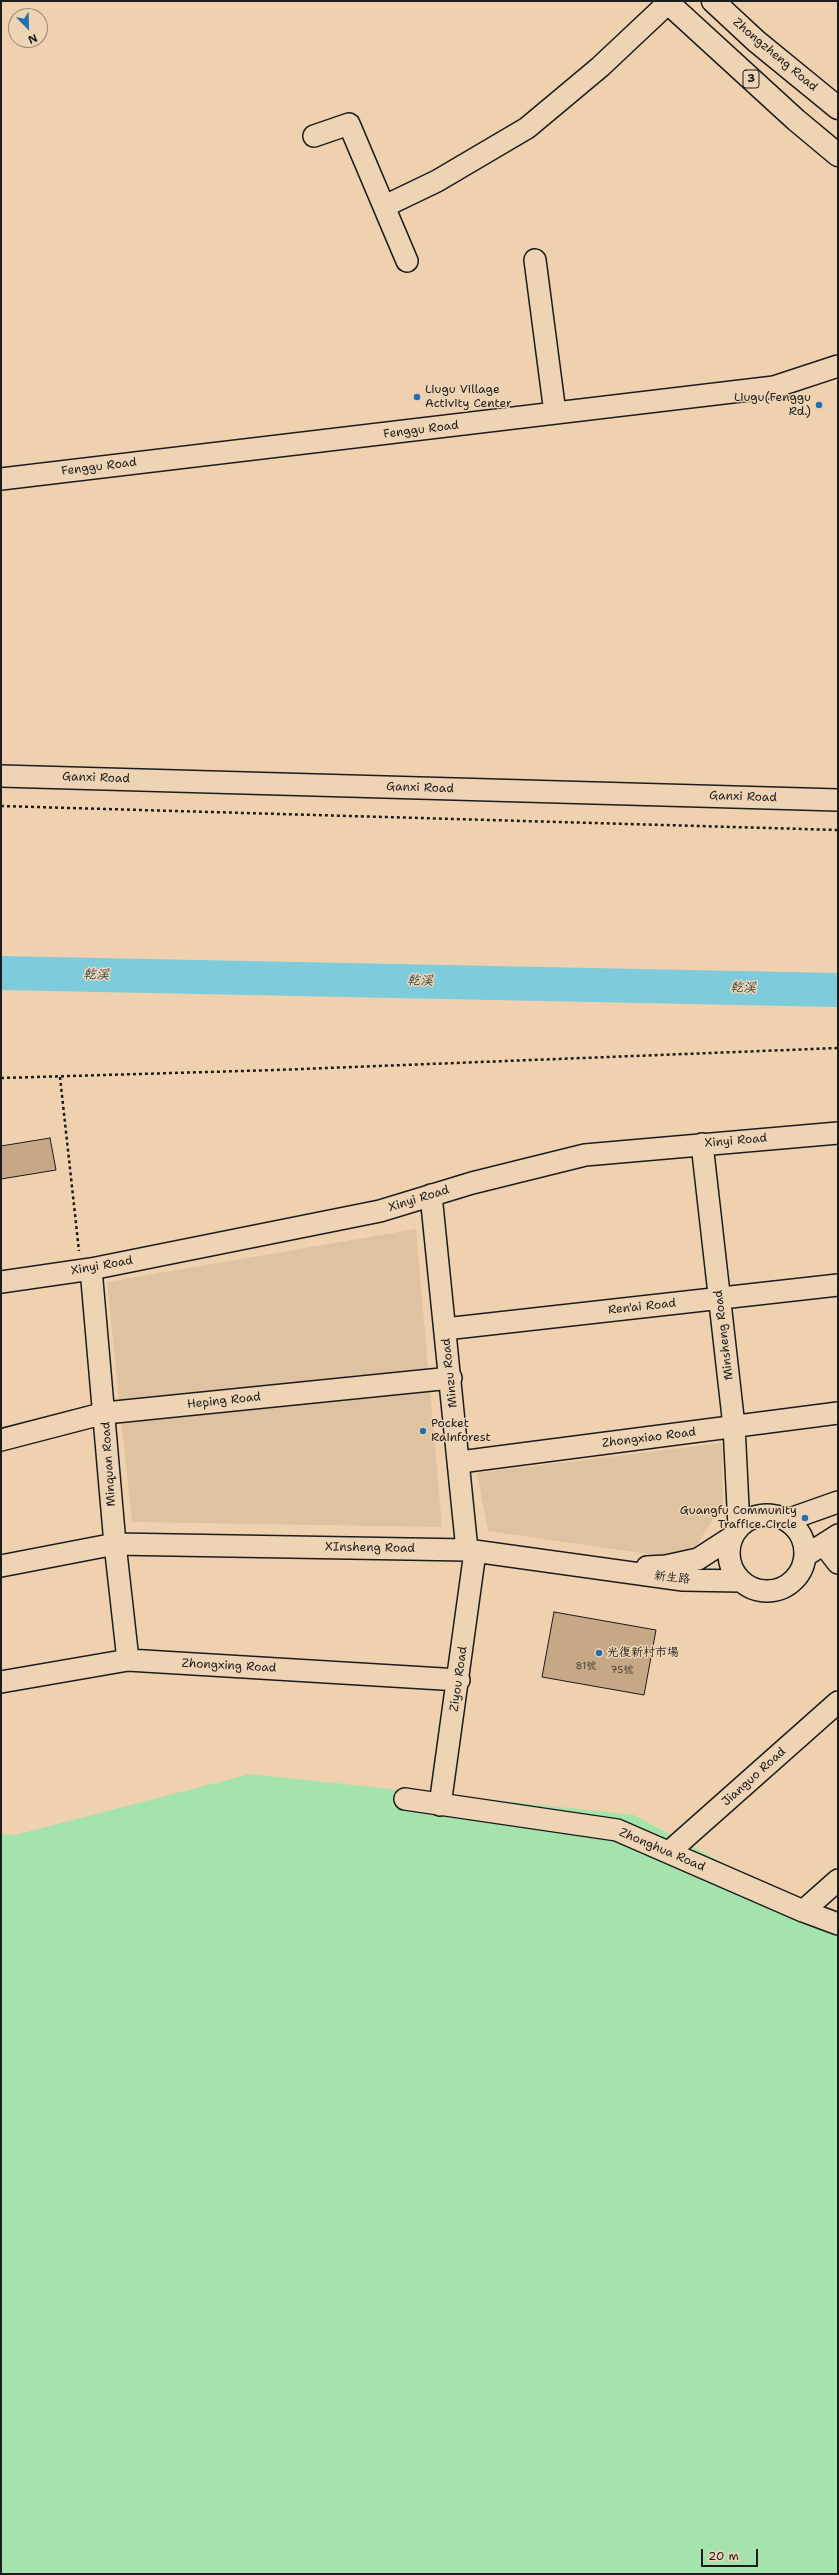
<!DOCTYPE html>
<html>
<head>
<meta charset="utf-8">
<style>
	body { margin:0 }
	#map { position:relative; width:839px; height:2575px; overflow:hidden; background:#efd1af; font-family:"Shantell Sans",sans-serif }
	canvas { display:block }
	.frame { position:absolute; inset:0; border:2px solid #1c1c1c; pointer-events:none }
	.north { position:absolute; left:8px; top:8px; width:40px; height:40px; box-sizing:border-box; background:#eed4b5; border:1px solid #9a8a78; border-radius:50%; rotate:157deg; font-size:11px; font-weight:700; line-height:16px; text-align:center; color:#1c1c1c }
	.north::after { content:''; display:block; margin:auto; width:14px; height:18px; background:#1f6fb2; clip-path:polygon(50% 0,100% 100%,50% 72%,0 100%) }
	.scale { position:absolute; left:701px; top:2549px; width:57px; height:18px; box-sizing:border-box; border:2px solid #1c1c1c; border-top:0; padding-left:5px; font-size:12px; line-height:14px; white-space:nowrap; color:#1c1c1c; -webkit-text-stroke:3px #eed4b5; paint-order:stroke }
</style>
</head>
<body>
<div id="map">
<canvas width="839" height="2575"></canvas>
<div class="frame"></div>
<div class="north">N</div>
<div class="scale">20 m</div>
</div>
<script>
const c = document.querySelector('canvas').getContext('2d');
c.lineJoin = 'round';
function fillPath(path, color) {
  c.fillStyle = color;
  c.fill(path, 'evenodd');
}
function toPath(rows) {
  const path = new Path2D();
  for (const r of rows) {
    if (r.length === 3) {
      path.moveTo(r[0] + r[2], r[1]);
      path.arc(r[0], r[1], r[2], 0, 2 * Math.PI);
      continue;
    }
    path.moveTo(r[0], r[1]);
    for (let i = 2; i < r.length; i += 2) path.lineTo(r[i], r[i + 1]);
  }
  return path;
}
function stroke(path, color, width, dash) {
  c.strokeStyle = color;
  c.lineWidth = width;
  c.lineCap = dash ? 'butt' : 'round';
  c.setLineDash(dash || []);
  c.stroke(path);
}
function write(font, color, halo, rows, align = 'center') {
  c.font = font + ' "Shantell Sans","LXGW WenKai TC",sans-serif';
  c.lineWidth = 3;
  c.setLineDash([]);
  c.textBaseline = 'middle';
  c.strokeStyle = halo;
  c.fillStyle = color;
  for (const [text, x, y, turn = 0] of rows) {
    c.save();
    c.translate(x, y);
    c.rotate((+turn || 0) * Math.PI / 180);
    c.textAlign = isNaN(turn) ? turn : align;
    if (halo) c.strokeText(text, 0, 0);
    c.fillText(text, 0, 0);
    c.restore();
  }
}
fillPath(toPath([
	[416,1229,442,1527,132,1522,107,1282],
	[722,1443,723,1503,696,1546,669,1557,488,1531,477,1473]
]), '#dfc2a0');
fillPath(toPath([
	[250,1774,634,1815,838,1925,838,2574,1,2574,1,1834,15,1835]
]), '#a4e3ab');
stroke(toPath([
	[1,973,838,990]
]), '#7eccdb', 34);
const building = toPath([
	[50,1138,56,1170,1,1179,1,1146,50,1138],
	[554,1612,656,1630,644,1695,542,1677,554,1612]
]);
fillPath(building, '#c7a886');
stroke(building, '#1c1c1c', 1);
const minor = toPath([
	[314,136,349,124,407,261],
	[385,206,437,181,527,128,600,67,668,3],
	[535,260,555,413],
	[1,479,774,387,838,366],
	[1,776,838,800],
	[702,1144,734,1426,739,1527],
	[431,1195,467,1550],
	[91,1269,115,1544,128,1660],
	[1,1282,91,1269,380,1211,472,1183,585,1155,838,1133],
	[445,1329,838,1285],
	[1,1440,105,1413,451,1378],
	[460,1462,838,1413],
	[767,1553,38],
	[787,1520,838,1502],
	[824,1545,838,1563],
	[805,1556,838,1535],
	[1,1566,115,1544,467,1550,683,1580,741,1581],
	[647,1567,666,1566,698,1559,732,1537],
	[1,1682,128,1660,459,1680],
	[405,1799,617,1830,803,1911,838,1924],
	[440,1805,475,1552],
	[669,1852,838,1702],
	[803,1911,838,1880]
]);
const major = toPath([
	[666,1,796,120,838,155],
	[713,1,756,41,838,108]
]);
stroke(minor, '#1c1c1c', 24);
stroke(major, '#1c1c1c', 25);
stroke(toPath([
	[1,806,838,830],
	[60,1077,79,1251],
	[1,1078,276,1070,838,1048]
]), '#1c1c1c', 2.5, [3, 3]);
stroke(minor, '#eed4b5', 21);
stroke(major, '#eed4b5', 22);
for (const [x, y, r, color] of [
	[417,397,4,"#1f6fb2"],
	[819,405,4,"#1f6fb2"],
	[423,1431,4,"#1f6fb2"],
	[805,1518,4,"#1f6fb2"],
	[599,1653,4,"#1f6fb2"]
]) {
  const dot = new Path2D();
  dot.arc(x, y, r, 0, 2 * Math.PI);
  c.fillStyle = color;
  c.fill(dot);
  stroke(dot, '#eed4b5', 1.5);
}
write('10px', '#473f36', null, [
	["81號",586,1666],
	["75號",622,1670]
]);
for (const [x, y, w] of [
	[751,79,16]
]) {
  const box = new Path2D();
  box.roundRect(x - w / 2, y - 9, w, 18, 3);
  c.fillStyle = '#eed4b5';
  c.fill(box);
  stroke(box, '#1c1c1c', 1);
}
write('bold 11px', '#1c1c1c', null, [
	["3",751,79]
]);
write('12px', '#1c1c1c', '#eed4b5', [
	["Zhongzheng Road",775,55,40],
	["Fenggu Road",421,430,-7],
	["Fenggu Road",99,467,-7],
	["Ganxi Road",96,778,2],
	["Ganxi Road",420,788,2],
	["Ganxi Road",743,797,2],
	["Xinyi Road",736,1141,-5],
	["Xinyi Road",419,1199,-17],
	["Xinyi Road",102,1266,-10],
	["Ren'ai Road",642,1307,-6],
	["Minsheng Road",724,1335,-97],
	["Minzu Road",450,1373,-96],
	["Heping Road",224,1401,-6],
	["Zhongxiao Road",649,1438,-7],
	["Minquan Road",109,1464,-94],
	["XInsheng Road",370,1548,1],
	["新生路",672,1578,6],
	["Zhongxing Road",229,1666,3],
	["Ziyou Road",459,1679,-82],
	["Jianguo Road",754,1777,-42],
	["Zhonghua Road",662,1850,23]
]);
write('12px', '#1c1c1c', '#eed4b5', [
	["Liugu Village",425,390],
	["Activity Center",425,404],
	["Liugu(Fenggu",811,398,"right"],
	["Rd.)",811,412,"right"],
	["Pocket",431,1424],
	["Rainforest",431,1438],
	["Guangfu Community",797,1511,"right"],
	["Traffice Circle",797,1525,"right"],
	["光復新村市場",607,1653]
], 'left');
write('italic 13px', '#34484c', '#eed4b5', [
	["乾溪",96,975,1],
	["乾溪",420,981,1],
	["乾溪",743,988,1]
]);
</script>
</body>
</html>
